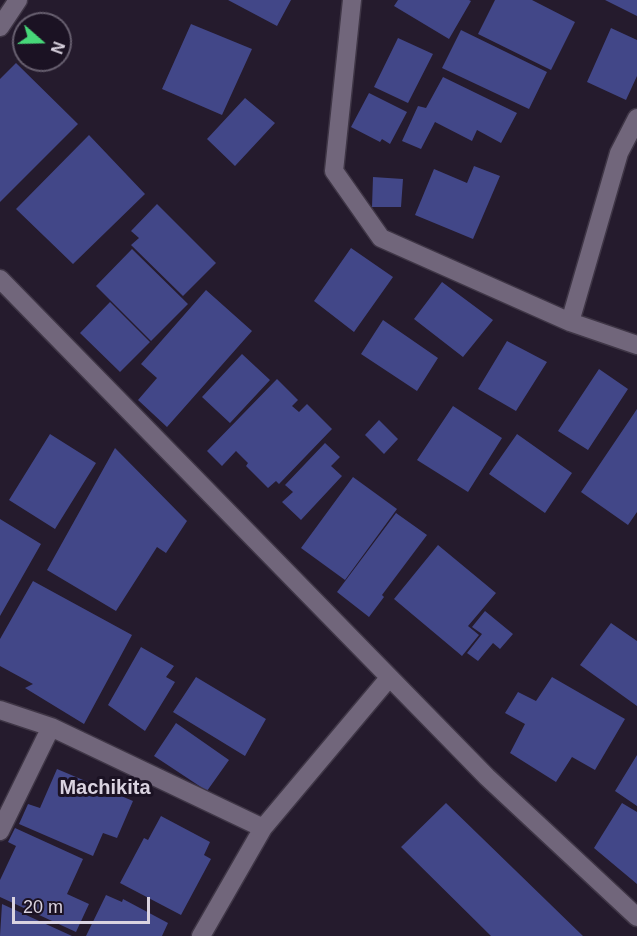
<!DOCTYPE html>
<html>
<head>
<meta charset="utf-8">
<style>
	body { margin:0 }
	#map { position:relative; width:637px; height:936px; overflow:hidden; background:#251b2d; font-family:Helvetica,sans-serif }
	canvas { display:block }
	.north { position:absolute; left:12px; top:12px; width:60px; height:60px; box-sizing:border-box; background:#1b1223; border:2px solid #675f6f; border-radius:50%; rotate:110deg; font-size:16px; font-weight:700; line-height:24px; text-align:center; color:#dad3e0 }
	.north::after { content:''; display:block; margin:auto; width:21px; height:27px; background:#47d779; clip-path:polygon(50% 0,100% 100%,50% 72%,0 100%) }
	.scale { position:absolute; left:12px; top:897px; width:138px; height:27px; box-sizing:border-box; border:3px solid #dad3e0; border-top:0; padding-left:8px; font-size:18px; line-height:21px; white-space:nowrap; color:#dad3e0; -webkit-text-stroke:4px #1b1223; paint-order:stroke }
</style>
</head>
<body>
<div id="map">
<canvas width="637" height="936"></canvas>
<div class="north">N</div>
<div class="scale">20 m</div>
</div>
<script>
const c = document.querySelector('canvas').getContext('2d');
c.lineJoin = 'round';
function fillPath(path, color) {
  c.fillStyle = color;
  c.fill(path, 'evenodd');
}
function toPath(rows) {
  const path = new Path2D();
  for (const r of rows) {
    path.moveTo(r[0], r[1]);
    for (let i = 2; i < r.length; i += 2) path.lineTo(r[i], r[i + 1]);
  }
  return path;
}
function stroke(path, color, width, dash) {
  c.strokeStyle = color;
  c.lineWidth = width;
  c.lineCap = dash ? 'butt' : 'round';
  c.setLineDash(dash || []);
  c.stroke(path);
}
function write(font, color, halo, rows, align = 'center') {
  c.font = font + ' Helvetica,sans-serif';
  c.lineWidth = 6;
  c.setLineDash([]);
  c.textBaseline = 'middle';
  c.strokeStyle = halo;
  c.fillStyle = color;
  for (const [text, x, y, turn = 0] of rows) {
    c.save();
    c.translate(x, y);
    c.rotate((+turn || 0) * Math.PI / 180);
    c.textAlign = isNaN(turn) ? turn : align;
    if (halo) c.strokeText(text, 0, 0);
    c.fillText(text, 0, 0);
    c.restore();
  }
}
fillPath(toPath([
	[228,0,291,0,277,26],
	[398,0,469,0,471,1,449,39,394,6],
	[495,0,532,0,575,22,551,70,478,34],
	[605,0,637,0,637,16],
	[191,24,252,49,222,115,162,89],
	[611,28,637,40,637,76,626,100,587,82],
	[461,30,547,72,529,109,442,68],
	[398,38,433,54,408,103,374,87],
	[16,63,78,124,0,202,0,79],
	[443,77,517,113,501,143,477,130,472,141,435,122,421,149,402,141,418,106,426,108],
	[369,93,407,112,390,144,382,139,380,142,351,127],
	[245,98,275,123,235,166,207,139],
	[89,135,145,194,73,264,16,209],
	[474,166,500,176,473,239,415,215,434,169,467,183],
	[373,177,403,179,401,207,372,207],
	[157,204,216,263,183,296,131,245,139,238,131,231],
	[351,248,393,277,354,332,314,301],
	[132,249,188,304,151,341,96,286],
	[442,282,493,320,463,357,414,319],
	[206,290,252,331,167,427,138,400,157,378,141,364],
	[110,302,150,342,120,372,80,333],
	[383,320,438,358,417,391,361,354],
	[507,341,547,362,516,411,478,389],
	[242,354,270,380,230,423,202,397],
	[599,369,628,389,588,450,558,431],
	[277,379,298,400,292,406,299,412,307,404,332,429,279,484,276,481,268,488,246,466,248,463,236,451,222,466,207,451],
	[453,406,502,438,468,492,417,460],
	[637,409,637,512,628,525,581,492],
	[379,420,398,439,384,454,365,435],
	[50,434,96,463,55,529,9,500],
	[517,434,572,473,545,513,489,474],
	[325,443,340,457,331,466,342,476,301,520,282,502,293,492,285,485],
	[115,448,187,521,166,553,157,547,116,611,47,570],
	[353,477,397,509,345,580,301,548],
	[396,513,427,535,382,595,384,597,369,617,337,592],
	[0,519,41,544,0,616],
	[438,545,496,593,468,626,479,635,462,656,394,599],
	[33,581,132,635,84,724,25,688,33,684,0,666,0,639],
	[485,611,513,634,500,649,493,643,478,661,467,653,482,634,472,627],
	[611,623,637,641,637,706,580,665],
	[141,647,174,666,166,677,175,682,145,731,108,705],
	[196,677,266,719,245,756,173,712],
	[552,677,625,719,595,770,572,757,556,782,510,753,525,724,505,713,518,692,536,701],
	[176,723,229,760,207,791,154,756],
	[637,755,637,806,615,791],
	[57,769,133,801,117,838,103,833,93,856,19,824,28,804,40,808],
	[446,803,583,936,491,936,401,847],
	[622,803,637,812,637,884,594,848],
	[161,816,210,842,204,855,211,859,181,915,120,883,144,838,148,840],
	[15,828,83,859,67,894,89,904,76,932,0,897,0,880,16,846,8,842],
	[106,895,122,902,123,899,168,923,162,936,86,936],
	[2,904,72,936,0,936]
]), '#424788');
const minor = toPath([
	[352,0,334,171,381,238,570,322,637,345],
	[0,27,18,0],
	[0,279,487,777,637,917],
	[570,322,619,153,637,118],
	[0,710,51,727,263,828],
	[0,831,51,727],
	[201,936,263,828,389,678]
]);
stroke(minor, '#3f3646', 21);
stroke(minor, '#71667b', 18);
write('bold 20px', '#dad3e0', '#1b1223', [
	["Machikita",105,788]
]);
</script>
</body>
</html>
